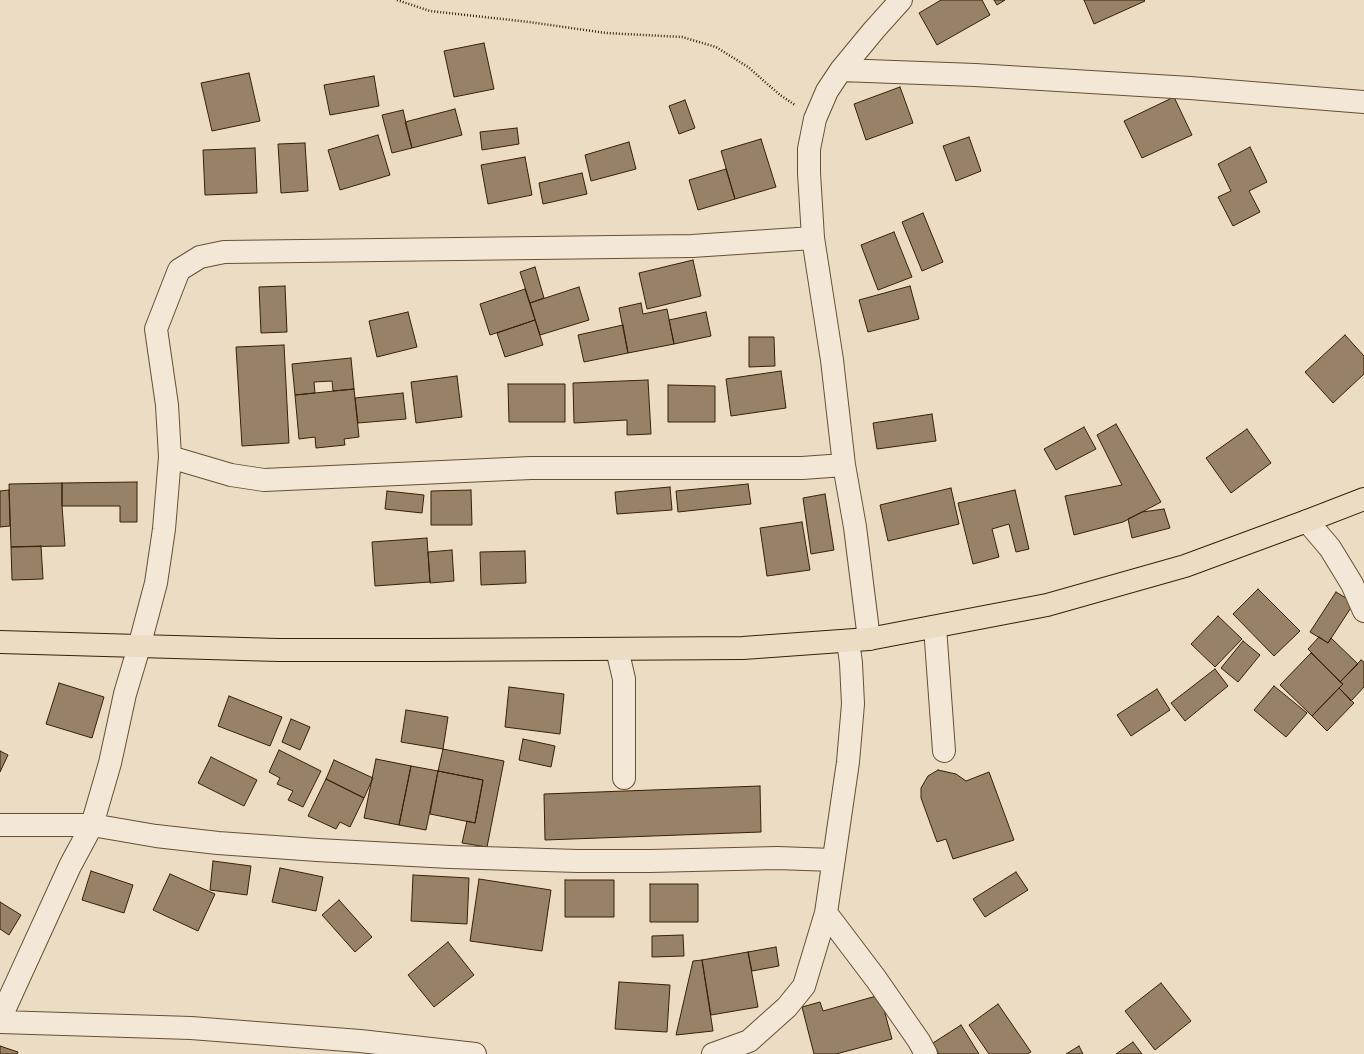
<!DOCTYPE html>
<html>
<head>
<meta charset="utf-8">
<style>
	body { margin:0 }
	canvas { display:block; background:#ecdcc3 }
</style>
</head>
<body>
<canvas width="1364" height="1054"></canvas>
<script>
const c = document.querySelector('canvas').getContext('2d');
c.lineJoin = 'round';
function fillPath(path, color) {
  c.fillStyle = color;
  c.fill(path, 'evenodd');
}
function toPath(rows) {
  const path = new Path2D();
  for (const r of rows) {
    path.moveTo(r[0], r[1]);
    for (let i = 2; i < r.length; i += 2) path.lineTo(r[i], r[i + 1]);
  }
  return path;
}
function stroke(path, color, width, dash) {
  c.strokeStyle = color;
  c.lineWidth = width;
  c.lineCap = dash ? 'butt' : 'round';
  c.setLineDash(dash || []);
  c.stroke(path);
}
const building = toPath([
	[941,0,982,0,990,15,937,45,919,13,941,0],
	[994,0,1005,0,997,5,994,0],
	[1084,0,1144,0,1145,1,1094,24,1084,0],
	[484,43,494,89,454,97,444,51,484,43],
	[249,73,260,121,212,131,201,83,249,73],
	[374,76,379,106,330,115,324,85,374,76],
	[900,87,913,123,866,140,854,104,900,87],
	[1174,97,1192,135,1142,158,1124,121,1174,97],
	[685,100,695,128,679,134,669,106,685,100],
	[455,109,462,135,412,148,405,122,455,109],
	[403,110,412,148,392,153,382,115,403,110],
	[517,128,519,144,482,150,480,132,517,128],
	[378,135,390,175,340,190,328,150,378,135],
	[969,137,981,171,956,181,943,146,969,137],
	[761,139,776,187,735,199,721,151,761,139],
	[629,142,636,169,591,181,585,155,629,142],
	[305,143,308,191,281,193,278,144,305,143],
	[1250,147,1267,182,1249,191,1260,212,1233,226,1218,197,1231,191,1218,164,1250,147],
	[255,148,257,193,205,195,203,150,255,148],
	[525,157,532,195,488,204,481,165,525,157],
	[726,169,735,199,698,210,689,180,726,169],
	[582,173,587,194,543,204,539,183,582,173],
	[923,213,943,262,922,271,902,222,923,213],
	[894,232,912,277,878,290,861,245,894,232],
	[693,260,701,296,647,309,639,273,693,260],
	[535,267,544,298,530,303,520,272,535,267],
	[285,286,287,332,261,333,259,287,285,286],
	[910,286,919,319,868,332,859,300,910,286],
	[579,287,589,320,540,335,530,303,579,287],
	[525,289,535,320,490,335,480,304,525,289],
	[641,303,643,314,667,309,674,344,628,353,619,308,641,303],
	[408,312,417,347,377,357,369,321,408,312],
	[706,312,711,336,674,344,669,320,706,312],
	[535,320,543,345,505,357,497,333,535,320],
	[623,325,628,353,584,362,578,335,623,325],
	[1345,335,1364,356,1364,374,1333,403,1305,372,1345,335],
	[749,337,774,337,775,366,749,367,749,337],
	[284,345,289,443,242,446,236,347,284,345],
	[351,358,354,389,333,391,332,381,314,382,315,393,295,395,292,364,351,358],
	[781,371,786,408,731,416,726,379,781,371],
	[457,376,462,417,416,423,411,382,457,376],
	[648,380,651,434,627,435,627,420,574,423,573,383,648,380],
	[508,384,565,384,565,422,509,422,508,384],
	[668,385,715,386,715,422,668,422,668,385],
	[354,389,359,437,344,439,345,445,316,448,315,437,299,439,295,395,354,389],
	[403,393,406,419,358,423,355,398,403,393],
	[932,414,936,441,877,449,873,423,932,414],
	[1116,424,1161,502,1123,522,1074,535,1065,496,1122,485,1097,435,1116,424],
	[1084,427,1096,449,1056,470,1044,449,1084,427],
	[1247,429,1271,463,1231,493,1206,458,1247,429],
	[137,482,137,522,120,522,120,506,62,506,62,483,137,482],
	[62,483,62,506,65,546,11,547,9,484,62,483],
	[748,484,751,504,678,512,676,491,748,484],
	[670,487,672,510,617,514,615,492,670,487],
	[951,488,959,524,888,541,880,505,951,488],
	[9,490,10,526,0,527,0,491,9,490],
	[471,490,472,525,431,525,431,491,471,490],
	[1015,490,1029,549,1016,552,1009,524,992,529,999,557,973,564,958,503,1015,490],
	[387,491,424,495,422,513,385,509,387,491],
	[825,494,834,550,811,554,803,498,825,494],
	[1164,509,1170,528,1132,538,1128,519,1142,512,1164,509],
	[802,522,810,570,767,576,760,528,802,522],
	[427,538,430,582,375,586,372,542,427,538],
	[41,546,43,579,12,580,11,547,41,546],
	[452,550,454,581,430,583,428,552,452,550],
	[525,551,526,583,481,585,480,552,525,551],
	[1258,589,1300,631,1274,656,1233,614,1258,589],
	[1336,592,1354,603,1328,643,1310,632,1336,592],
	[1218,616,1242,639,1215,667,1191,644,1218,616],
	[1319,637,1328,643,1331,638,1358,664,1340,682,1308,649,1319,637],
	[1243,641,1260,655,1238,682,1221,668,1243,641],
	[1311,653,1343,684,1312,716,1280,685,1311,653],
	[1361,660,1364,662,1364,687,1351,701,1339,688,1343,684,1340,682,1361,660],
	[1215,669,1228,686,1185,721,1171,703,1215,669],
	[59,683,104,697,92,738,46,724,59,683],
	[1274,686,1307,713,1286,737,1254,710,1274,686],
	[509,687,564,694,560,734,505,727,509,687],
	[1339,688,1354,703,1327,731,1312,716,1339,688],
	[1157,689,1170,710,1131,736,1117,715,1157,689],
	[229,696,282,717,270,746,218,726,229,696],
	[406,710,448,717,443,749,401,742,406,710],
	[291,719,310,727,300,750,282,742,291,719],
	[523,739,555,746,551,767,519,760,523,739],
	[443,749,504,761,487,847,462,843,467,821,475,823,483,780,438,771,443,749],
	[279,750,321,771,303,807,288,800,293,791,277,784,280,778,269,772,279,750],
	[0,751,8,755,0,772,0,751],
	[211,757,257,780,244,806,198,783,211,757],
	[376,759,411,766,399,825,364,818,376,759],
	[334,760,373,778,364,798,326,779,334,760],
	[411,766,438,771,426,830,399,825,411,766],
	[938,770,956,774,966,781,989,772,1014,840,953,859,946,839,937,842,921,798,921,788,928,776,938,770],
	[438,771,483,780,475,823,430,814,438,771],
	[326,779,364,798,350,827,340,822,336,829,308,816,326,779],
	[760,786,761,832,545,840,544,794,760,786],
	[213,861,251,866,247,895,210,890,213,861],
	[280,868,323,877,316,911,272,902,280,868],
	[91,871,133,885,124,913,82,900,91,871],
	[1016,872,1028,890,985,917,973,899,1016,872],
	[170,874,215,894,198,931,153,910,170,874],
	[413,875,469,878,467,924,411,921,413,875],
	[479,879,551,890,542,951,470,941,479,879],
	[565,880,614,880,614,917,565,917,565,880],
	[650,884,698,884,698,922,650,922,650,884],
	[339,900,372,937,355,952,322,915,339,900],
	[0,902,21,915,9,935,0,929,0,902],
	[683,935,684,956,652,957,652,936,683,935],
	[448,942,474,975,434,1007,408,975,448,942],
	[776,947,779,966,752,971,748,952,776,947],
	[748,952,758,1007,711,1015,702,960,748,952],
	[702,960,713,1031,676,1035,693,961,702,960],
	[619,982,670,985,667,1032,615,1029,619,982],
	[1161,983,1191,1021,1155,1050,1125,1011,1161,983],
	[880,995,892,1039,836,1054,814,1054,802,1007,820,1002,823,1011,880,995],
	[998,1004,1031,1052,1027,1054,989,1054,969,1025,998,1004],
	[961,1025,979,1054,939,1054,933,1043,961,1025],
	[1133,1042,1142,1054,1116,1054,1133,1042],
	[0,1046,18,1052,17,1054,0,1054,0,1046],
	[1079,1046,1083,1054,1066,1054,1079,1046]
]);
fillPath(building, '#978267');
stroke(building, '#3b2003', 1);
const minor = toPath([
	[841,70,975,75,1190,88,1364,102],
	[170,457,231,475,264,480,531,468,802,468,844,465],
	[1307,521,1330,548,1352,584,1364,611],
	[935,627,944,751],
	[869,639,855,527,844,465,832,360,813,238,809,173,809,149,815,119,827,91,841,70,874,30,901,0],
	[848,641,851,663,853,704,848,762,826,913,876,979,919,1041,926,1054],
	[617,649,624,679,624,778],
	[0,825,92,825,156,836,218,843,317,850,450,857,578,861,650,861,777,858,833,860],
	[0,1019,70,866,92,825,110,763,125,694,139,647,156,583,164,529,170,457,167,405,156,329,179,270,200,257,224,252,692,246,813,238],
	[0,1022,191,1028,360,1041,475,1054],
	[713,1054,749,1041,787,1007,804,986,826,913]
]);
const major = toPath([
	[0,642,278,650,429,650,743,648,869,639,1047,605,1185,566,1307,521,1364,499]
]);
stroke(minor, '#674f33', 24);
stroke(major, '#3b2003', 24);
stroke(toPath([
	[397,0,430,11,529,22,606,33,682,37,716,47,748,67,780,95,795,105]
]), '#3b2003', 2.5, [1, 2]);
stroke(minor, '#f3e8d8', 22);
stroke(major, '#ecdcc3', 22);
</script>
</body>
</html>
